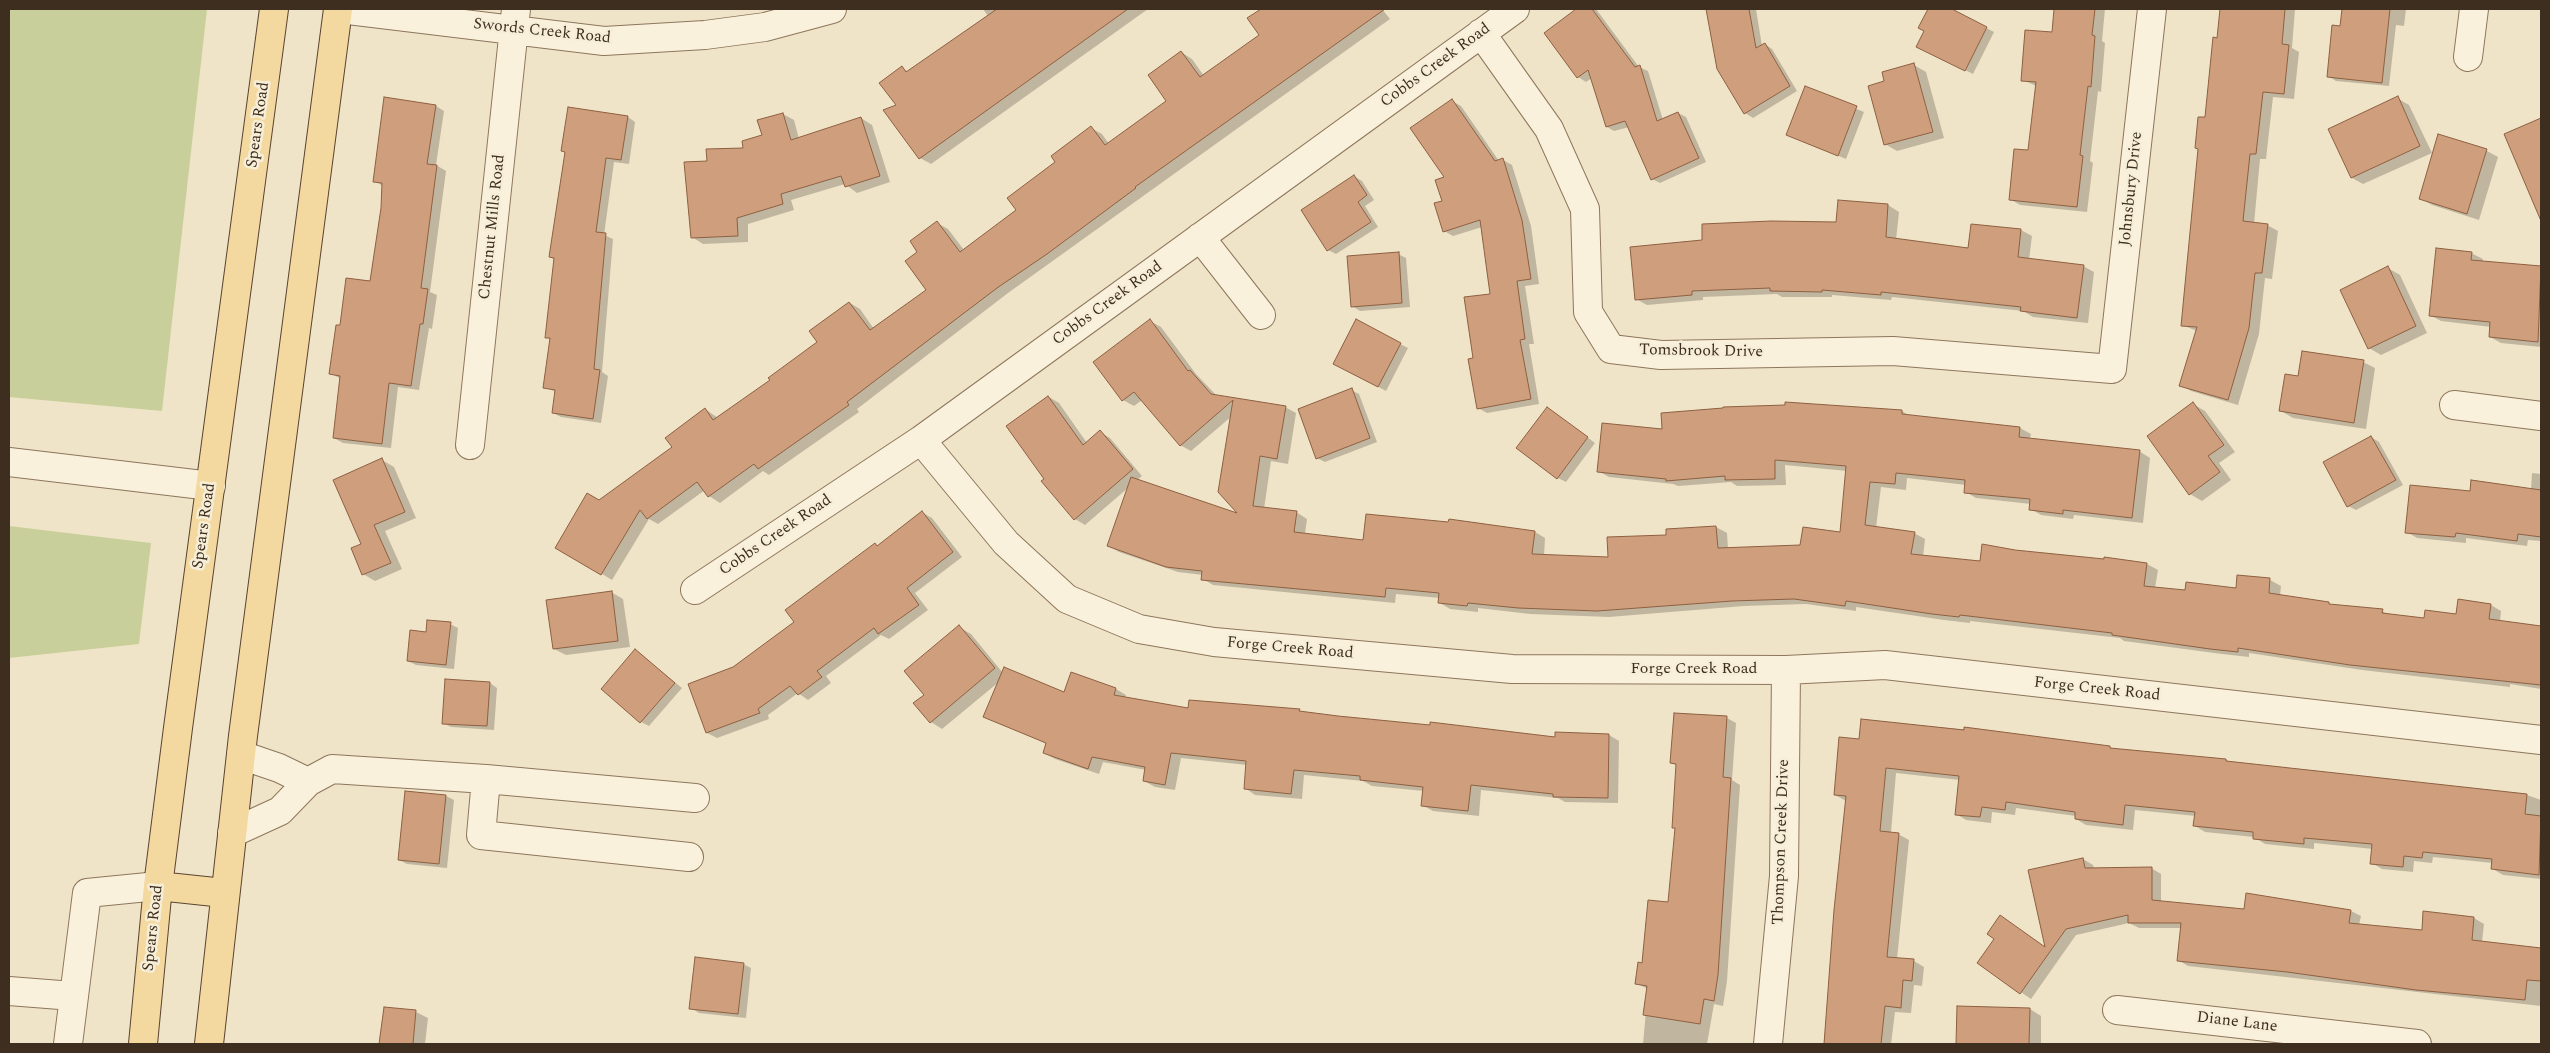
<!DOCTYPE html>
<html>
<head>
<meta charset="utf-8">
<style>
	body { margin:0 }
	#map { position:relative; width:2550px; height:1053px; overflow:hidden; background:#f0e4c8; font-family:Spectral,serif }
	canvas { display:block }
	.frame { position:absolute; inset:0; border:10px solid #3d2e20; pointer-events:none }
</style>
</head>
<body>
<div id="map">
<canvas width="2550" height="1053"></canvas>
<div class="frame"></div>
</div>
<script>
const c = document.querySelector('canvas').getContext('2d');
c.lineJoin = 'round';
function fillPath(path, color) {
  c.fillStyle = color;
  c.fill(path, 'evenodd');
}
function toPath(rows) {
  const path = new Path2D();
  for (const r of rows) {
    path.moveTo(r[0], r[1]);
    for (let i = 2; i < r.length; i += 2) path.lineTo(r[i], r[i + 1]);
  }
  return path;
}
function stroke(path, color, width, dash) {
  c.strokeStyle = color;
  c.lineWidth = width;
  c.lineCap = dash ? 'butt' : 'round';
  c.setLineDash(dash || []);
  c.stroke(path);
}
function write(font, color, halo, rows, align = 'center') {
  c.font = font + ' Spectral,serif';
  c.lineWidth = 5;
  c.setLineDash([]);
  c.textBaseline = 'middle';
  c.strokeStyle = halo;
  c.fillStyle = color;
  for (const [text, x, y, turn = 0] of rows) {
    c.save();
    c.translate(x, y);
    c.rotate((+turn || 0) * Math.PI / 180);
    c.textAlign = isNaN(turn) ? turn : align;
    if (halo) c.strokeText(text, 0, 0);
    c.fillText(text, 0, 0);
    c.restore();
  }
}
fillPath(toPath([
	[9,9,207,9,162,411,9,397],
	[9,526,151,543,139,644,9,658]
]), '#c9cf9b');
fillPath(toPath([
	[983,9,1148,9,931,164,920,158,898,106,902,68,909,72,988,16],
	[1263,9,1382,9,1390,19,1008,293,857,409,859,412,769,475,763,471,720,503,709,496,705,490,658,524,649,519,612,580,557,547,599,502,673,447,705,409,718,418,772,380,818,342,850,303,860,309,874,329,928,290,919,252,937,223,948,229,964,250,1017,210,1057,162,1091,128,1102,134,1109,144,1168,101,1181,52,1192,59,1204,76,1261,35,1249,18],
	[1578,9,1596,9,1639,67,1648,71,1663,120,1678,113,1686,117,1706,162,1660,183,1652,179,1629,127,1614,131,1607,127,1592,78,1586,82,1578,77,1546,33],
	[1707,9,1756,9,1762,46,1765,44,1772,49,1797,91,1753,118,1745,113,1718,68],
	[1929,9,1949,9,1994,32,1973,74,1926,51,1925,31,1920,27],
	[2055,9,2105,9,2102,41,2105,43,2101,92,2098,91,2090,161,2093,163,2087,212,2020,205,2010,199,2029,151,2036,86,2023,80,2053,33],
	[2221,9,2295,9,2292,48,2299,52,2294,99,2273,97,2266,159,2260,159,2254,224,2267,225,2278,231,2272,279,2265,278,2259,334,2238,405,2191,391,2181,385,2197,331,2182,325],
	[2343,9,2406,9,2404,26,2396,25,2389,86,2336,81,2328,76,2341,27],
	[1914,65,1926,72,1944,138,1897,151,1885,144,1886,82],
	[1806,88,1864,112,1846,159,1788,135],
	[2397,98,2409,105,2432,153,2363,184,2352,178],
	[1452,101,1461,106,1499,161,1503,160,1512,165,1531,226,1539,284,1525,286,1534,344,1529,344,1539,404,1487,413,1478,408,1474,359,1491,295,1482,227,1453,236,1444,231,1443,201],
	[436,106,444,111,436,165,446,171,430,292,437,295,432,329,429,328,419,390,398,387,391,448,343,443,334,438,341,379,330,373,341,327,371,283,382,208,383,186,374,181],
	[783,114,794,120,799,139,861,118,872,125,890,182,857,193,845,184,791,200,794,210,748,224,748,242,703,244,692,237,708,163,745,149,763,136],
	[628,117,635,122,629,164,614,162,604,235,613,239,602,372,608,376,601,423,561,417,553,413,556,392,545,387,551,340,547,337,555,260,550,257],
	[2541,120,2541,190,2536,192,2506,134],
	[2439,136,2487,151,2498,157,2479,220,2432,205,2420,198],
	[1355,177,1362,181,1374,200,1365,206,1378,227,1336,254,1328,250],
	[1888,205,1899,212,1896,240,1969,250,2021,230,2032,236,2029,260,2083,266,2094,272,2088,323,2033,317,2023,311,1892,297,1891,300,1832,295,1832,297,1782,297,1777,294,1703,297,1703,300,1647,305,1636,299,1703,241,1837,223],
	[2471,253,2483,259,2482,262,2541,267,2541,347,2501,343,2490,337,2491,327,2441,321,2430,315],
	[1398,254,1406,258,1410,307,1360,311,1352,306],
	[2388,268,2400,275,2427,333,2381,355,2369,348],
	[1150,321,1161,327,1196,374,1217,396,1285,407,1296,413,1288,464,1271,461,1264,509,1296,512,1307,519,1305,534,1364,541,1535,532,1545,538,1544,556,1609,558,1668,536,1716,527,1727,533,1728,549,1802,546,1841,533,1847,471,1785,465,1786,485,1737,486,1731,482,1678,486,1673,484,1609,477,1598,471,1663,430,1902,411,1910,416,2020,428,2031,434,2030,439,2139,451,2150,458,2143,523,2074,515,2073,519,2041,515,2031,509,2031,504,1976,498,1966,492,1966,485,1907,478,1906,490,1881,487,1876,528,1914,533,1925,539,1923,557,1981,562,2015,551,2147,564,2158,570,2155,588,2186,591,2237,589,2238,576,2270,580,2281,586,2280,596,2333,606,2382,611,2391,616,2426,619,2457,615,2491,605,2501,611,2500,622,2541,628,2541,689,2510,684,2510,687,2362,670,2249,653,2249,657,2222,654,2124,641,2120,638,1970,621,1970,623,1944,620,1856,607,1856,611,1806,604,1744,606,1609,617,1530,614,1478,608,1478,612,1450,609,1440,603,1440,598,1396,594,1395,603,1213,585,1203,579,1203,575,1178,572,1119,552,1109,546,1129,487,1085,525,1075,519,1045,479,1049,397,1059,403,1087,443,1100,432,1110,438,1142,476,1137,480,1241,516,1232,416,1191,451,1180,445,1142,400,1134,406,1123,400],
	[1400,344,1408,348,1386,391,1342,368],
	[2363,362,2375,368,2366,429,2293,418,2281,411,2299,378],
	[1351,390,1359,394,1377,442,1325,462,1317,458],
	[2193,404,2205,411,2235,452,2219,463,2231,480,2202,501,2190,494],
	[1555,413,1595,443,1566,482,1558,478],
	[2371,437,2379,442,2403,485,2356,510,2348,506],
	[382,460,394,467,416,518,385,531,402,569,375,581,363,574,363,545],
	[2532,473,2541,474,2541,541,2528,540,2527,546,2466,538,2466,543,2417,538,2407,532,2471,492,2531,490],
	[923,513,932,518,962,557,915,593,928,610,889,639,881,635,826,676,831,683,808,700,798,693,768,715,769,719,717,738,707,733,690,685,734,668,795,622,878,547],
	[611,592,623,599,630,647,566,655,554,649],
	[450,624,458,628,454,669,416,665,408,661,428,633],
	[959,627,971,634,1003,673,1064,694,1116,689,1126,695,1125,698,1189,710,1299,710,1304,713,1338,717,1556,738,1609,735,1619,741,1618,803,1565,802,1558,798,1481,790,1479,816,1433,811,1422,805,1424,791,1372,786,1363,781,1304,775,1302,799,1255,795,1245,788,1247,765,1181,758,1175,790,1155,787,1144,781,1146,770,1103,762,1099,774,1055,759,1044,753,1047,744,985,716,1000,681,942,729,931,722,925,695],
	[635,650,682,688,649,726,641,722],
	[490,683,497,688,494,730,451,727,443,723],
	[1727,718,1736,723,1732,780,1740,785,1727,981,1723,1006,1714,1004,1707,1044,1643,1044,1648,989,1636,983,1669,903,1676,829,1673,827,1678,766,1672,763],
	[1862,720,2014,734,2110,747,2115,750,2226,760,2232,763,2527,795,2541,800,2541,879,2503,875,2493,869,2493,863,2433,857,2432,863,2414,861,2413,872,2382,869,2372,863,2373,849,2314,843,2314,849,2265,844,2254,837,2205,832,2195,826,2196,816,2135,810,2133,830,2086,825,2076,819,2076,816,2016,808,2015,815,1992,812,1991,823,1966,820,1956,814,1960,780,1896,773,1891,833,1898,834,1909,840,1897,959,1914,961,1924,967,1922,986,1914,985,1911,1013,1895,1012,1891,1044,1824,1044,1846,801,1835,795,1860,740],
	[406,792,446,796,454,800,447,868,407,864,399,860],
	[2083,859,2093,865,2094,869,2151,868,2161,874,2161,902,2245,911,2351,911,2361,916,2359,925,2423,931,2474,918,2484,924,2482,942,2541,949,2541,1006,2188,966,2178,960,2181,928,2139,928,2129,923,2076,935,2031,999,1978,963,2047,948],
	[743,964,751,968,746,1018,699,1013,691,1008],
	[1958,1007,2030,1009,2041,1016,2041,1044,1957,1044],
	[385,1008,416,1012,428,1018,425,1044,380,1044]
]), '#0003');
const building = toPath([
	[997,9,1128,9,919,159,883,110,896,105,879,83,902,66,906,72,997,9],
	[1261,9,1385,9,1135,187,1136,188,1047,254,997,288,847,402,849,405,758,469,754,464,708,497,697,482,647,519,640,510,601,575,555,548,587,493,599,500,672,447,665,438,705,408,713,420,770,380,768,378,817,342,809,331,849,302,870,330,926,290,905,261,917,252,910,241,937,221,960,252,1016,210,1007,198,1055,162,1051,156,1091,126,1105,145,1166,101,1148,75,1181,51,1200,77,1259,35,1247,18,1261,9],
	[1576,9,1592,9,1635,67,1640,65,1657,121,1678,112,1699,158,1651,180,1625,121,1606,127,1588,70,1577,78,1544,33,1576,9],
	[1706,9,1749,9,1756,48,1765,43,1790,86,1744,114,1717,69,1706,9],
	[1928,9,1952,9,1987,27,1965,71,1916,47,1924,31,1918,28,1928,9],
	[2054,9,2095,9,2092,35,2095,36,2091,87,2088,86,2080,155,2083,156,2077,207,2009,200,2014,149,2028,150,2036,82,2021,81,2025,30,2052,32,2054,9],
	[2220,9,2285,9,2282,44,2289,45,2284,94,2263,92,2256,154,2250,154,2243,221,2268,224,2262,273,2255,273,2249,328,2228,400,2179,386,2197,327,2181,326,2198,149,2195,148,2198,117,2205,117,2213,37,2217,38,2220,9],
	[2342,9,2390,9,2382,83,2327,77,2332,25,2340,26,2342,9],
	[1914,63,1933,132,1884,145,1868,86,1884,81,1882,72,1914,63],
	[1805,86,1857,106,1838,156,1786,135,1805,86],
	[2398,96,2420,146,2351,178,2328,129,2398,96],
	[384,97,436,105,427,164,437,165,421,288,428,289,423,324,420,324,411,386,389,383,382,444,333,438,340,376,329,374,336,325,340,325,346,278,370,281,381,208,382,183,373,182,384,97],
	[1452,99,1495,161,1503,158,1522,220,1531,279,1517,281,1525,339,1520,340,1531,399,1477,409,1468,359,1473,358,1464,297,1490,294,1480,220,1443,232,1434,203,1442,201,1435,180,1444,177,1410,128,1452,99],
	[568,107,628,116,621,160,606,158,596,232,606,233,594,369,600,370,593,419,552,413,555,390,543,388,550,338,545,338,554,258,549,257,565,152,561,151,568,107],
	[783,113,791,140,861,117,880,176,845,187,841,176,781,194,783,204,737,218,738,236,691,238,684,162,707,161,706,149,743,148,742,141,762,135,757,120,783,113],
	[2541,118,2541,221,2504,134,2541,118],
	[2438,134,2487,149,2467,214,2419,199,2438,134],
	[1354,175,1367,195,1358,202,1371,222,1327,251,1301,210,1354,175],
	[1838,200,1888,204,1886,237,1968,248,1971,224,2021,229,2018,257,2084,265,2077,318,2020,311,2021,307,1881,292,1881,295,1822,290,1822,292,1770,291,1770,288,1692,291,1692,295,1635,300,1630,247,1702,240,1702,224,1771,221,1836,222,1838,200],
	[2436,248,2472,252,2471,260,2541,266,2538,342,2489,337,2490,322,2429,316,2436,248],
	[1399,252,1402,303,1351,307,1347,256,1399,252],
	[2388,266,2416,326,2368,349,2340,290,2388,266],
	[1150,319,1188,371,1190,370,1211,394,1286,406,1277,459,1260,456,1253,506,1297,511,1294,532,1363,540,1366,514,1448,522,1449,519,1535,531,1532,554,1608,557,1607,537,1666,535,1666,529,1716,526,1718,548,1800,545,1803,527,1840,532,1846,466,1775,460,1775,479,1725,480,1725,476,1666,481,1666,479,1597,472,1602,423,1662,429,1661,413,1723,408,1723,407,1785,405,1785,402,1902,410,1902,414,2020,427,2019,437,2140,450,2132,518,2063,510,2063,514,2029,510,2030,499,1964,493,1965,480,1896,473,1895,484,1870,482,1865,525,1915,532,1911,554,1980,561,1982,544,2015,550,2104,559,2104,557,2147,563,2144,586,2185,590,2186,582,2236,588,2237,575,2270,578,2269,593,2329,602,2329,604,2383,609,2382,613,2424,618,2425,610,2456,614,2458,599,2491,604,2489,619,2541,626,2541,685,2350,665,2238,648,2238,652,2210,649,2112,635,2112,633,1960,615,1959,617,1932,614,1846,601,1845,606,1794,599,1732,601,1597,611,1518,608,1468,603,1467,606,1438,603,1439,593,1386,588,1385,597,1201,580,1202,571,1166,567,1107,546,1131,477,1237,513,1218,492,1233,400,1180,446,1134,392,1122,401,1093,362,1150,319],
	[1356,319,1401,343,1378,387,1333,364,1356,319],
	[2302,351,2364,360,2354,423,2279,411,2285,374,2298,376,2302,351],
	[1352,388,1370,438,1316,459,1298,409,1352,388],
	[1048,396,1083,445,1100,430,1133,469,1074,520,1041,481,1044,479,1006,426,1048,396],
	[2193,402,2224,445,2208,456,2220,472,2189,495,2147,436,2193,402],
	[1547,407,1588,437,1557,479,1516,448,1547,407],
	[2371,436,2396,480,2347,507,2323,462,2371,436],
	[382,458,405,512,374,525,391,563,362,575,351,548,361,544,333,480,382,458],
	[2471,480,2541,490,2541,537,2518,534,2517,541,2456,533,2455,537,2405,533,2410,485,2470,491,2471,480],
	[922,511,953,552,907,588,919,605,878,634,874,628,817,671,822,677,798,695,790,686,758,709,760,713,706,733,688,684,733,667,794,622,785,610,875,543,877,546,922,511],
	[612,591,618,641,553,649,546,600,612,591],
	[427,620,451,622,446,665,407,661,410,630,426,632,427,620],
	[959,625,995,668,930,723,913,703,924,695,904,671,959,625],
	[635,649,675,683,640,723,601,689,635,649],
	[1004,667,1064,692,1071,672,1116,688,1114,695,1188,708,1189,700,1300,709,1299,711,1338,716,1430,725,1430,722,1555,737,1555,732,1609,734,1608,798,1553,797,1553,794,1471,785,1468,811,1421,806,1423,787,1360,780,1360,776,1294,770,1291,794,1244,789,1246,761,1171,753,1165,785,1143,781,1145,767,1092,757,1088,769,1043,753,1046,743,983,717,1004,667],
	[445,679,490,682,487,726,442,724,445,679],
	[1674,713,1727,716,1723,777,1731,778,1718,975,1714,1001,1704,999,1700,1024,1643,1015,1647,986,1635,984,1638,962,1642,963,1648,900,1668,902,1675,828,1672,828,1676,764,1670,763,1674,713],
	[1861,719,1964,730,1964,727,2110,746,2110,748,2226,759,2226,761,2527,794,2525,814,2541,816,2539,875,2491,869,2492,859,2423,852,2422,858,2404,856,2403,867,2370,864,2372,844,2304,838,2304,844,2253,839,2253,832,2193,826,2195,812,2125,805,2123,825,2075,819,2075,812,2006,802,2005,810,1982,807,1980,817,1955,815,1959,776,1886,768,1880,831,1899,833,1887,957,1914,959,1912,981,1903,980,1901,1008,1885,1006,1881,1044,1824,1044,1834,910,1846,796,1834,795,1839,737,1859,739,1861,719],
	[405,791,446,795,439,864,398,860,405,791],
	[2083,858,2085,868,2152,867,2152,900,2244,909,2246,893,2351,910,2349,923,2422,930,2423,911,2474,917,2472,940,2541,948,2541,981,2527,980,2525,1000,2416,990,2287,972,2177,961,2181,923,2128,923,2128,915,2066,929,2020,994,1977,963,1994,939,1987,934,2000,915,2045,947,2028,870,2083,858],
	[695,957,744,963,738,1014,689,1009,695,957],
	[1957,1006,2030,1008,2029,1044,1956,1044,1957,1006],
	[384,1007,416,1010,413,1044,379,1044,384,1007]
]);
fillPath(building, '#cf9f7d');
stroke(building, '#8d5f41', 1);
const minor = toPath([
	[340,9,604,41,705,35,765,27,832,9],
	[1481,33,1549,129,1585,209,1588,312,1611,349,1661,355,1893,351,2112,369,2152,9],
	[2468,57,2474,9],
	[1200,237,1261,315],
	[2454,405,2541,416],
	[921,440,1006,543,1067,599,1139,629,1214,642,1512,669,1786,670,1885,665,2541,740],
	[470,445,516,9],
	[9,462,211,486],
	[695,590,921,440,1515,9],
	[241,755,279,768,308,782],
	[486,779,481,835,689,857],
	[232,833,280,811,308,782,332,769,486,779,695,798],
	[9,991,73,996],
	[2117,1010,2417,1044],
	[68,1044,87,893,158,886],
	[1768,1044,1784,876,1786,670]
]);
const major = toPath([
	[158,886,224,893],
	[143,1044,158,886,178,728,274,9],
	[209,1044,243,736,338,9]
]);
stroke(minor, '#8d765c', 30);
stroke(major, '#5b4430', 30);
stroke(minor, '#faf1dc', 28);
stroke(major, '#f3d9a0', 28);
write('16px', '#3d2e20', '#f7eed8', [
	["Swords Creek Road",542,32,6],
	["Cobbs Creek Road",1436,66,-36],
	["Spears Road",259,125,-82],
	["Johnsbury Drive",2132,189,-84],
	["Chestnut Mills Road",493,227,-84],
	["Cobbs Creek Road",1108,304,-36],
	["Tomsbrook Drive",1701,352,1],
	["Spears Road",205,526,-82],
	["Cobbs Creek Road",776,536,-34],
	["Forge Creek Road",1290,649,5],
	["Forge Creek Road",1694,670],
	["Forge Creek Road",2097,690,6],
	["Thompson Creek Drive",1782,842,-88],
	["Spears Road",154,928,-84],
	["Diane Lane",2237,1023,7]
]);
</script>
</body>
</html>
